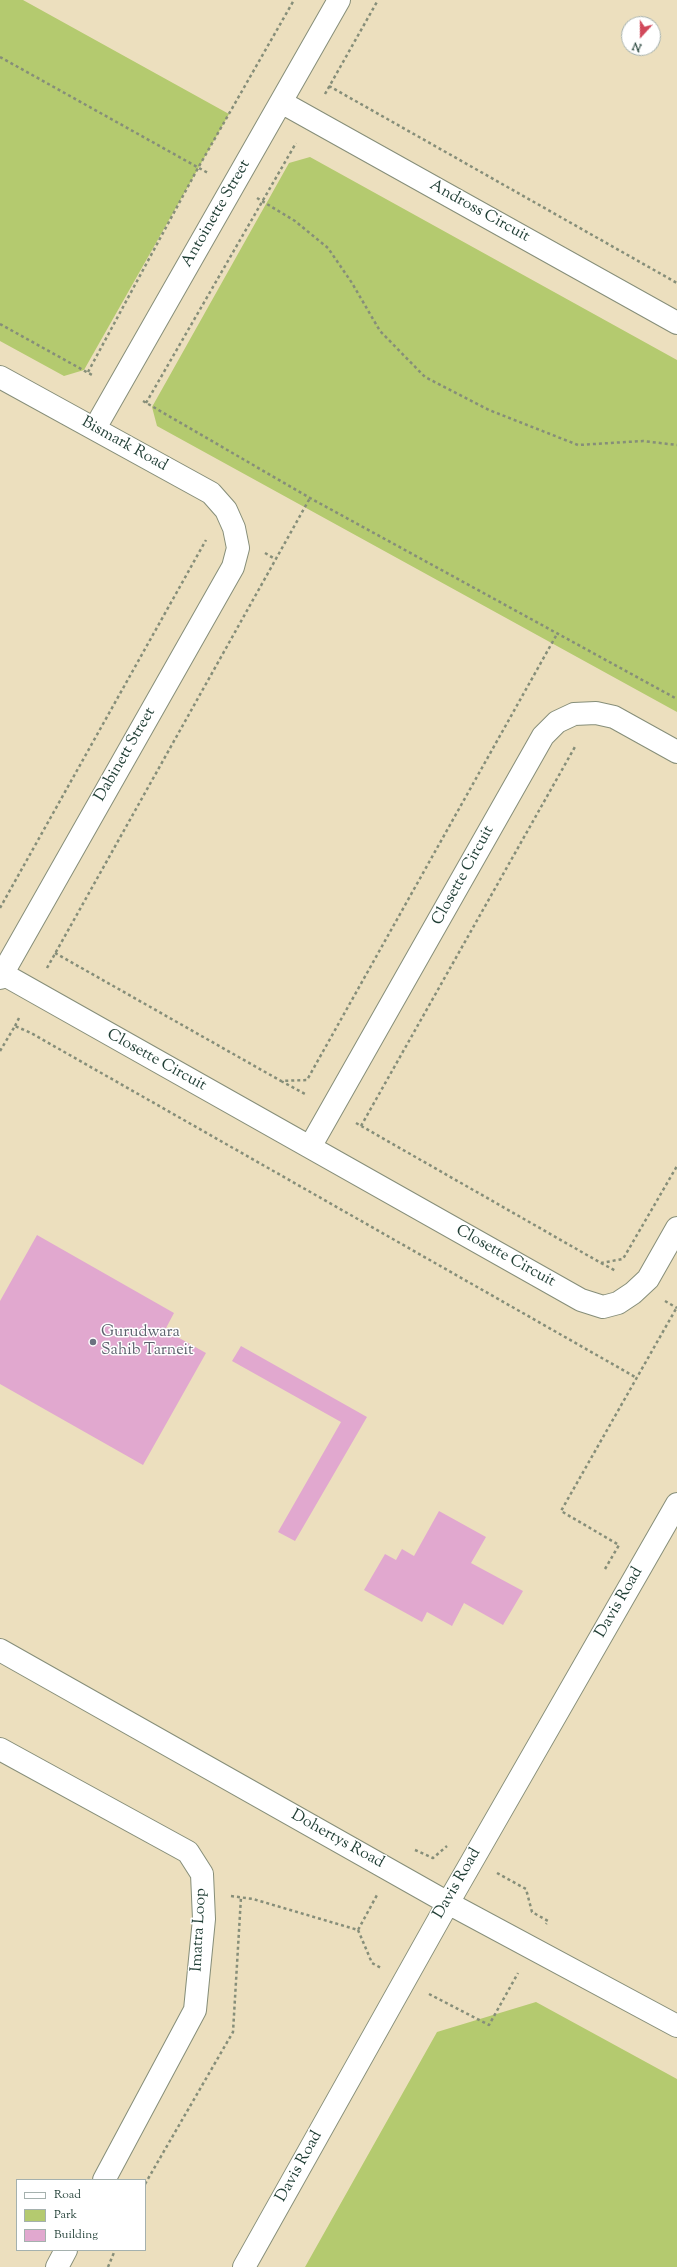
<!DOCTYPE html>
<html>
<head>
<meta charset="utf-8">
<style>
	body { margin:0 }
	#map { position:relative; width:677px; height:2267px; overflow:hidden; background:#ecdfbe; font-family:"Sorts Mill Goudy",serif }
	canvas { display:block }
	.legend { position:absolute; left:16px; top:2179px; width:130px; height:72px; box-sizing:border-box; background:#fff; border:1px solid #a5b1ae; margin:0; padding:5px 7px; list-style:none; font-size:12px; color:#1f3d34 }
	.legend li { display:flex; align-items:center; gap:8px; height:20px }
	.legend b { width:20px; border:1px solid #a5b1ae }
	.north { position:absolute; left:621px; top:16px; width:40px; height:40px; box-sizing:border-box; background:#fff; border:1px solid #a5b1ae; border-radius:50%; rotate:201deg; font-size:11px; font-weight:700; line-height:16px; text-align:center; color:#1f3d34 }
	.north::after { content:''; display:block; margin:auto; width:14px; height:18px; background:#d1495b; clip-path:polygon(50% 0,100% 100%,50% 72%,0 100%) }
</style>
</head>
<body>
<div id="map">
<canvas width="677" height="2267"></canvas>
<ul class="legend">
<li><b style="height:5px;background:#fff"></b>Road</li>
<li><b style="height:11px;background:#b4ca6f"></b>Park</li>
<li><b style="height:11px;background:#e1a8cf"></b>Building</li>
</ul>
<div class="north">N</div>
</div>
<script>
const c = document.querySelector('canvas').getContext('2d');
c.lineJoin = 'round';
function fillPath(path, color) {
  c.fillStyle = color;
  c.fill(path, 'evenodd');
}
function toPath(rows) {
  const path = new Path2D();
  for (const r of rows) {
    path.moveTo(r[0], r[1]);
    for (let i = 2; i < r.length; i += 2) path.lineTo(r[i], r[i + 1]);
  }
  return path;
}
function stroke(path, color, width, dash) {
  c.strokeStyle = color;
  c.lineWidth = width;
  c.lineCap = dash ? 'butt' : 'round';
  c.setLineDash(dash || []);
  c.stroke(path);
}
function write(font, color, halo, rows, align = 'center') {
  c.font = font + ' "Sorts Mill Goudy",serif';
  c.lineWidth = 3;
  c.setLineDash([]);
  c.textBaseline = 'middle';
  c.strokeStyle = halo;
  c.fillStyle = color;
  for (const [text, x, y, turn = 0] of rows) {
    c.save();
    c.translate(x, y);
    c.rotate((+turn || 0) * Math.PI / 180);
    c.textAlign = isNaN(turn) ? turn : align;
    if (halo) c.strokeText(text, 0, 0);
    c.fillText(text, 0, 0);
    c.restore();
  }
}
fillPath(toPath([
	[0,0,23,0,229,114,84,370,64,376,0,341],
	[310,157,677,360,677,712,157,426,152,407,289,163],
	[536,2002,677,2079,677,2267,305,2267,437,2032]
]), '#b4ca6f');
fillPath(toPath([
	[37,1235,174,1313,165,1330,206,1353,143,1465,0,1384,0,1301],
	[241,1346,367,1417,295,1541,278,1532,341,1422,232,1361],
	[439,1511,486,1537,471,1563,523,1591,503,1625,464,1603,452,1626,427,1612,422,1622,364,1590,385,1554,396,1560,402,1549,414,1556]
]), '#e1a8cf');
const minor = toPath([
	[281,102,677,323],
	[0,377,211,493,226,510,234,528,238,548,233,567,0,978],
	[95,428,339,0],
	[3,974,581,1300,603,1307,618,1303,633,1293,648,1279,677,1228],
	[310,1147,543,736,557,722,574,714,596,713,614,717,677,752],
	[0,1650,448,1903,677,2026],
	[0,1749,188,1852,202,1874,204,1919,195,2010,104,2180],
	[57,2267,66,2250],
	[244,2267,448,1903,677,1504]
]);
stroke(minor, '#868e79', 24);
stroke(toPath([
	[0,57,208,173],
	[329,86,677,283],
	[325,94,378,0],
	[257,198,295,221,328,248,352,283,380,331,425,377,489,410,578,445,643,441,677,445],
	[0,324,92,375],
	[88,372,198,168,294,0],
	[143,401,310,498,677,699],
	[146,403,296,143],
	[265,553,275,559],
	[0,908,206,540],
	[55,953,281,1081,307,1080,557,634],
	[47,968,310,498],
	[15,1026,20,1016],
	[0,1051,15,1026,31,1033,637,1378],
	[281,1081,307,1095],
	[356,1123,601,1263,623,1259,677,1166],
	[361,1126,576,745],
	[601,1263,616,1271],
	[665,1301,677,1308],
	[605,1569,619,1545,561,1511,677,1307],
	[415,1850,433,1858,447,1846],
	[497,1873,526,1889,532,1912,548,1921,546,1924],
	[231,1896,253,1899,358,1930,377,1895],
	[358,1930,372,1963,381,1968],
	[429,1994,489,2025,518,1973],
	[145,2184,233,2032,241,1897],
	[108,2267,115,2250]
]), '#868e79', 2.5, [3, 3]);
stroke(minor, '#fff', 22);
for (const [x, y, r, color] of [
	[93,1342,4,"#6b7280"]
]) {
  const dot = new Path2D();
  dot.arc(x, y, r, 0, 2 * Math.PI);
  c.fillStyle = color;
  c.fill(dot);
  stroke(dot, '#fff', 1.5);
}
write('16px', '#1f3d34', '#fff', [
	["Andross Circuit",479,212,29],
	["Antoinette Street",217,214,-60],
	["Bismark Road",124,445,29],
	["Dabinett Street",126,755,-60],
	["Closette Circuit",464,876,-61],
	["Closette Circuit",156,1061,29],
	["Closette Circuit",505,1257,29],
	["Davis Road",620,1603,-60],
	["Dohertys Road",337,1840,29],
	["Davis Road",458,1884,-60],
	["Imatra Loop",200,1930,-87],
	["Davis Road",300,2167,-61]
]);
write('16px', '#5b616d', '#fff', [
	["Gurudwara",101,1333],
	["Sahib Tarneit",101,1351]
], 'left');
</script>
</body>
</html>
